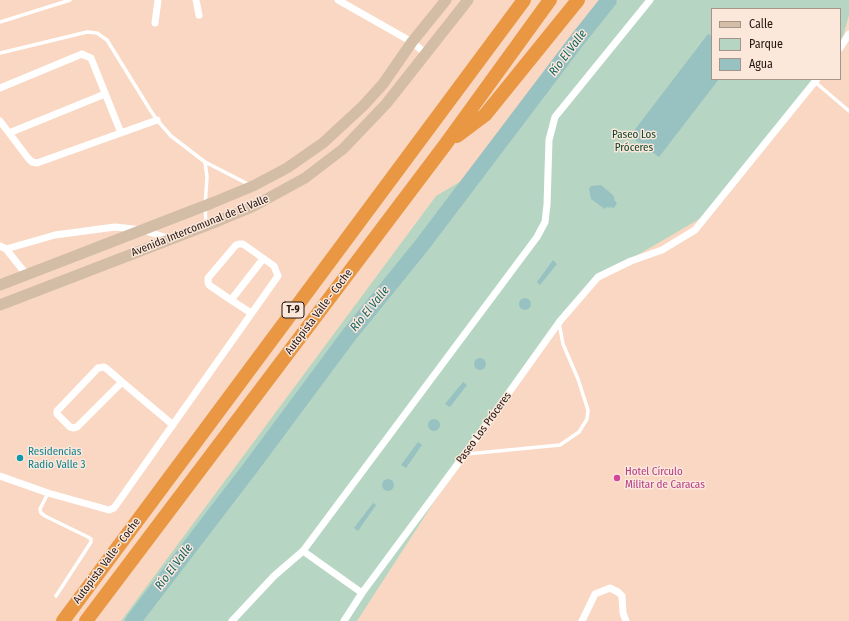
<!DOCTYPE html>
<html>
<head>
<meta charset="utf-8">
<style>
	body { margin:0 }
	#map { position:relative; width:849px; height:621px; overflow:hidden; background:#f9d7c2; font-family:"Fira Sans Condensed",sans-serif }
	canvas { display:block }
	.legend { position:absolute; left:711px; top:8px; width:130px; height:72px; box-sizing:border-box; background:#fce7db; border:1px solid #a5948a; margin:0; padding:5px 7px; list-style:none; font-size:12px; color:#231710 }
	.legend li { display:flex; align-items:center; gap:8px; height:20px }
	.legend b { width:20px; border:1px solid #a5948a }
</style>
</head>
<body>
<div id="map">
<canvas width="849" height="621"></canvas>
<ul class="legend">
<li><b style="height:5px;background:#d3bda6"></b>Calle</li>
<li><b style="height:11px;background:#b6d6c3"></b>Parque</li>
<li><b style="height:11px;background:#98c1c1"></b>Agua</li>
</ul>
</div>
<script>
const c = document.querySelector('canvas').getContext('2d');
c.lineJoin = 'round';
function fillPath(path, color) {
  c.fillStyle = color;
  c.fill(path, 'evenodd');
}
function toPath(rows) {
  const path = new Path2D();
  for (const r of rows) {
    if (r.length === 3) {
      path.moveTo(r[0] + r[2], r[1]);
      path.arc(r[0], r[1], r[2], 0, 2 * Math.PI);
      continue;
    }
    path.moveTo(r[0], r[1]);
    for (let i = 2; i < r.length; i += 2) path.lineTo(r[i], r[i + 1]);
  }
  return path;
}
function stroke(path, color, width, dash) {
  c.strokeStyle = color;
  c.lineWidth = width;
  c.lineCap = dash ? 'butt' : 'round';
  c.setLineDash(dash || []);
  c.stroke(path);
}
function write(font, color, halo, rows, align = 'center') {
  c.font = font + ' "Fira Sans Condensed",sans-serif';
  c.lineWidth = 3;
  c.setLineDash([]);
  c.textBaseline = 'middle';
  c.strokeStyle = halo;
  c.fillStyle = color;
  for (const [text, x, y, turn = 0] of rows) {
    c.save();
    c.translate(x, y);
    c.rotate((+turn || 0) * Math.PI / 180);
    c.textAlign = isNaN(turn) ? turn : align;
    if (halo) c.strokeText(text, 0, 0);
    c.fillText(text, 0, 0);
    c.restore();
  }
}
fillPath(toPath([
	[618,0,849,0,849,15,840,47,840,9,712,9,712,79,819,79,708,214,605,274,559,322,465,454,357,621,121,621,436,196,492,163]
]), '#b6d6c3');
fillPath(toPath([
	[708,34,712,36,712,79,719,79,659,157,630,136],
	[601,185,614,196,613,197,615,198,614,200,617,203,614,208,609,207,609,208,606,207,605,209,591,199,589,189,591,186],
	[553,260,557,264,540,285,537,282],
	[525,304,6],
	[480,364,6],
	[463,382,467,385,450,407,445,404],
	[434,425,6],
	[418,442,422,445,406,468,401,465],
	[388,485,6],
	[373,503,376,505,358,531,354,528]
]), '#98c1c1');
stroke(toPath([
	[133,621,251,467,349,335,422,245,578,39,609,0]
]), '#98c1c1', 16);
stroke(toPath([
	[0,22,70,0],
	[0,53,87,32,97,33,107,40,149,108,157,120,171,136,205,162,250,185],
	[815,82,849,111],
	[205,162,207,177,205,206,206,224],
	[467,454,560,445,579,432,587,419,588,410,578,379,563,344,559,323],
	[48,493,40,509,41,513,45,516,88,537,91,539,91,542,56,596]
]), '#fff', 3.5);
stroke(toPath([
	[196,0,199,15],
	[338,0,412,42,425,53],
	[155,23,158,0],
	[840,48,849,34],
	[0,88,82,54,86,56,91,58,121,133],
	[0,121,28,158,32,162,37,163,157,120],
	[9,133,105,94],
	[0,246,6,249,26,274],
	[6,249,55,235,115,227,143,230,170,239],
	[231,300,251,313],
	[122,382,77,427,73,428,70,427,57,414,57,411,98,368,104,367,107,369,122,382,173,425],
	[0,476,48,493,109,510,114,508,278,276,274,266,243,244,239,244,236,245,208,278,208,282,209,285,231,300,263,259],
	[303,551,362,593],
	[232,621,274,576,303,551,537,237,545,222,547,205,549,140,555,117,650,0],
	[344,621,362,593,465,454,560,321,598,277,631,261,662,250,695,230,817,79],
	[582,621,595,594,610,588,618,592,622,596,623,613,626,621]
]), '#fff', 7);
stroke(toPath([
	[0,285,212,203,253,186,287,168,323,143,363,106,383,84,412,42,446,0],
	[0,305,218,221,252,207,305,178,343,149,386,104,468,0]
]), '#d3bda6', 11);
stroke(toPath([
	[457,136,485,115,578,0],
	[63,621,524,0],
	[86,621,445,145,550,0]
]), '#e99742', 14);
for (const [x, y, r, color] of [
	[20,458,4,"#0f9aa8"],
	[617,478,4,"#d1479c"]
]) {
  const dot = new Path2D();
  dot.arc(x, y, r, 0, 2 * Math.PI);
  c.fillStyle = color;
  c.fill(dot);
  stroke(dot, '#fce7db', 1.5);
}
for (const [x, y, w] of [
	[293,310,22]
]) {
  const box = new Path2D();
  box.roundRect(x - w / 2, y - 8, w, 16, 3);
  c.fillStyle = '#fce7db';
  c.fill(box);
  stroke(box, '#231710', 1);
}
write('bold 10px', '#231710', null, [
	["T-9",293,310]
]);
write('11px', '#08432a', '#fce7db', [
	["Paseo Los",634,135],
	["Próceres",634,148]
]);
write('11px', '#231710', '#fce7db', [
	["Avenida Intercomunal de El Valle",200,226,-22],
	["Autopista Valle - Coche",319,312,-53],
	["Paseo Los Próceres",484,428,-54],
	["Autopista Valle - Coche",107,561,-53]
]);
write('11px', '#0d838f', '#fce7db', [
	["Residencias",28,452],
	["Radio Valle 3",28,465]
], 'left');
write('11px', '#b23c85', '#fce7db', [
	["Hotel Círculo",625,472],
	["Militar de Caracas",625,485]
], 'left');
write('italic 12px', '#106466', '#fce7db', [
	["Río El Valle",568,53,-53],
	["Río El Valle",370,309,-51],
	["Río El Valle",174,567,-53]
]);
</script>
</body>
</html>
